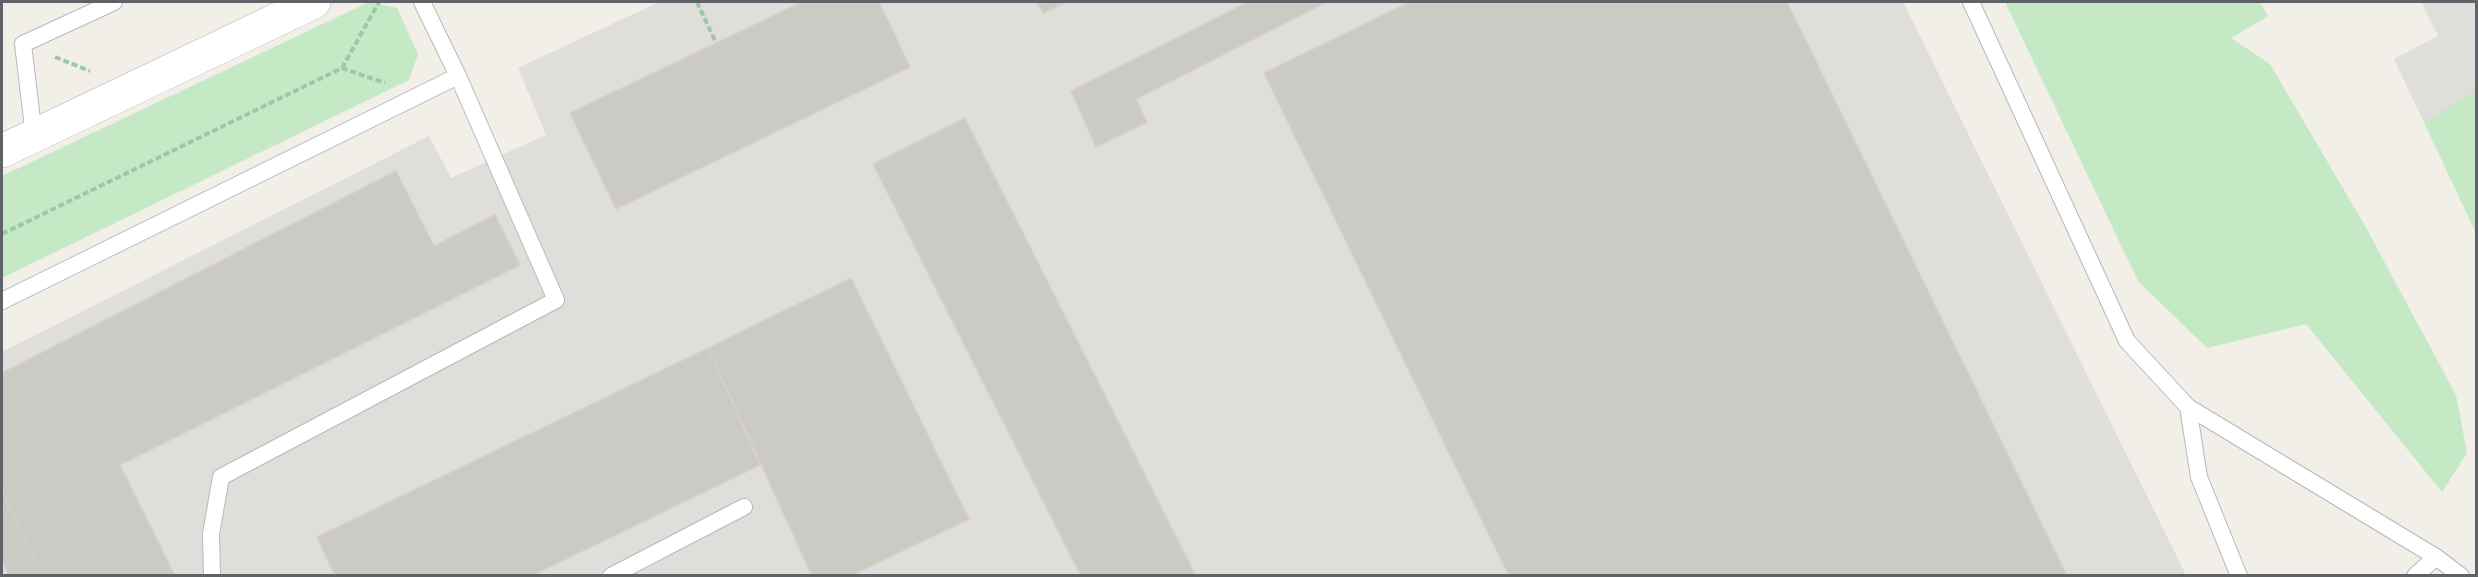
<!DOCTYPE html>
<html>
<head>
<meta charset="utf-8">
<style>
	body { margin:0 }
	#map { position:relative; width:2478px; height:577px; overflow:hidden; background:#f1efe8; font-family:Mulish,sans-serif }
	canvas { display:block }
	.frame { position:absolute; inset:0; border:3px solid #5f6368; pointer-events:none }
</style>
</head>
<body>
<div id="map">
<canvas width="2478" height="577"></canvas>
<div class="frame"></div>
</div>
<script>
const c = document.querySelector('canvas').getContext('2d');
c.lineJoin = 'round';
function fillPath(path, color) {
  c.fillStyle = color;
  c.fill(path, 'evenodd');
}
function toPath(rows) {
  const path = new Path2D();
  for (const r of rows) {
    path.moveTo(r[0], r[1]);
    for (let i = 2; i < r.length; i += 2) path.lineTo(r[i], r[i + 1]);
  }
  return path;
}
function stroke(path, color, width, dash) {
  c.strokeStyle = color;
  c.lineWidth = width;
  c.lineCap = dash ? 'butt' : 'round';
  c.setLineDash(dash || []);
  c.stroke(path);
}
fillPath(toPath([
	[659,2,1903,2,2186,575,2,576,2,352,429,136,451,178,546,135,518,68],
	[2421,2,2476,2,2476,233,2394,59,2438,36]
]), '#e0deda');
fillPath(toPath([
	[369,2,397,8,418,54,409,80,2,278,2,176],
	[2005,2,2260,2,2268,16,2231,38,2270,64,2364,224,2456,395,2467,453,2442,492,2306,324,2207,348,2138,281],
	[2476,91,2476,233,2424,122]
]), '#c5e8c5');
const building = toPath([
	[802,2,879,2,910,67,616,209,570,113,802,2],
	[1037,2,1067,2,1043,13,1037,2],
	[1248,2,1327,2,1136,99,1147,122,1096,147,1071,91,1248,2],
	[1410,2,1787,2,2067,576,1509,576,1264,73,1410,2],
	[965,118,1196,576,1081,576,873,164,965,118],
	[396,171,434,246,495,215,520,265,120,465,175,576,43,576,2,492,2,373,396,171],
	[851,278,969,519,850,576,812,576,708,348,851,278],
	[708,348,760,465,531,576,335,576,317,537,708,348],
	[2,492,43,576,9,576,2,560,2,492]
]);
fillPath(building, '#cccac5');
stroke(building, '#d6d1c6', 1.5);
const service = toPath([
	[1971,2,2127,341,2188,407,2436,557,2461,576],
	[34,136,23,44,114,2],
	[2,301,458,76,422,2],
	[2188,407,2199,477,2239,576],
	[212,576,211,534,221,477,556,300,458,76],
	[611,576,744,507],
	[2415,576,2436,557]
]);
const minor = toPath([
	[2,151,314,2]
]);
stroke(service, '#b5b8bc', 18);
stroke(minor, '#b5b8bc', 34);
stroke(toPath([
	[697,2,716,43],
	[55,57,90,71],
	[342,68,379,2],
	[2,234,342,68,385,83]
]), '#9cc7a9', 4, [6, 3]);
stroke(service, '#fff', 16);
stroke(minor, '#fff', 33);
</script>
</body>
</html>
